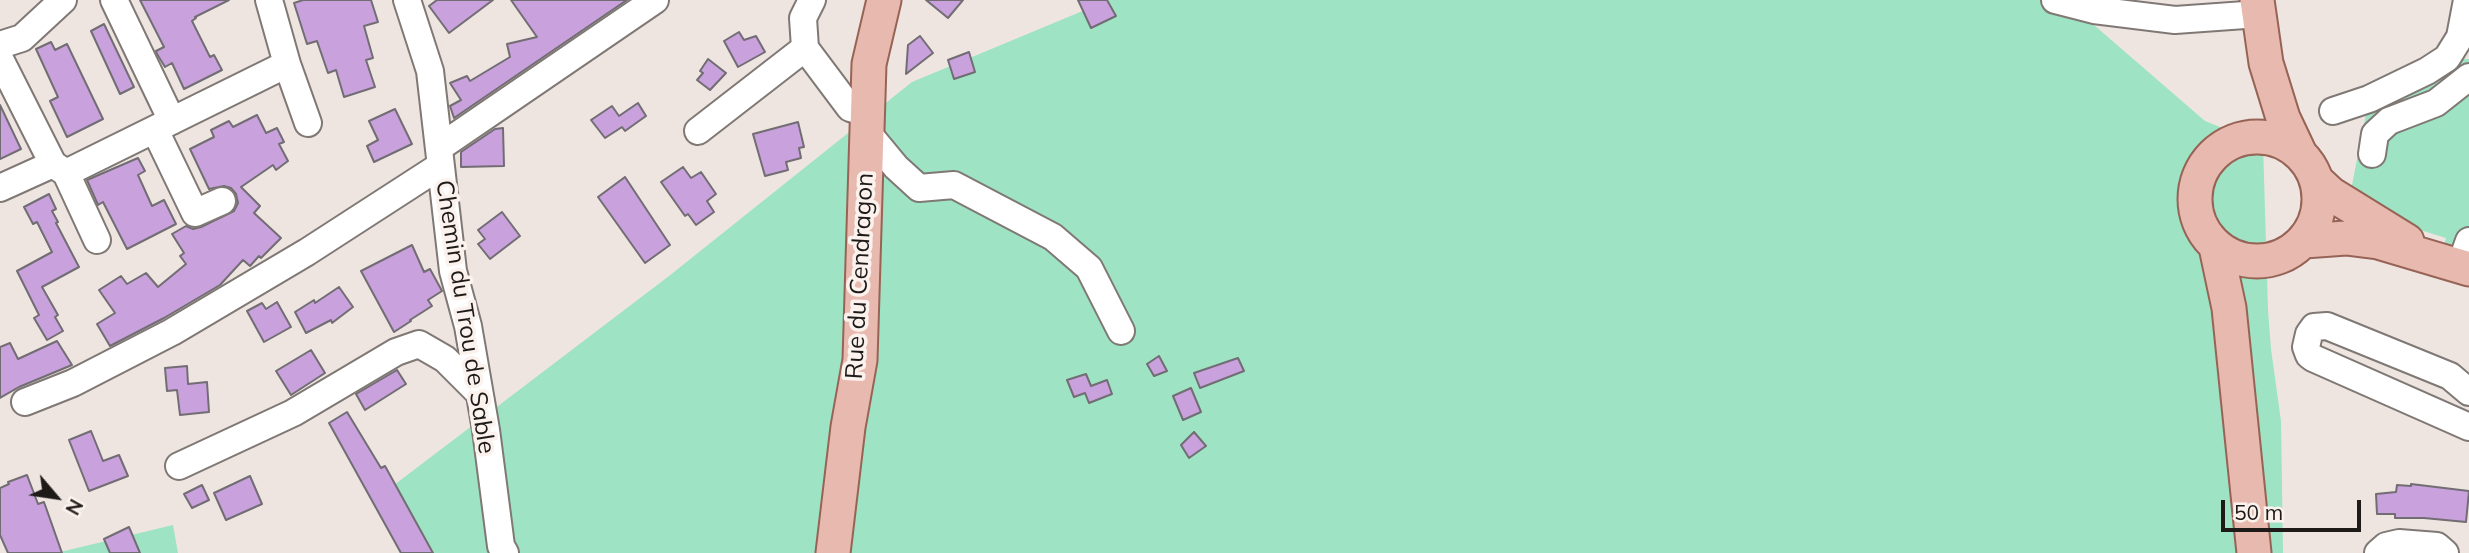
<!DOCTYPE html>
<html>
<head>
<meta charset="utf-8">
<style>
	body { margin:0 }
	#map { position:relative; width:2469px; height:553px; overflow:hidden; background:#eee5e1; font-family:Mulish,sans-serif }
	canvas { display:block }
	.north { position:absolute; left:21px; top:462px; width:70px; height:70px; -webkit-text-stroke:5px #fbf2ee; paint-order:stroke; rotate:119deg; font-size:19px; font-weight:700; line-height:28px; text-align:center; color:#1d1a18 }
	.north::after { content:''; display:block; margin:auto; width:24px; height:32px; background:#1d1a18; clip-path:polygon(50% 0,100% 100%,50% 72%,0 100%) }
	.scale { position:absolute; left:2221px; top:500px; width:140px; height:32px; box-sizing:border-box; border:4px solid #1d1a18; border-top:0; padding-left:9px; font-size:21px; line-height:24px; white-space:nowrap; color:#1d1a18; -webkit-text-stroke:5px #fbf2ee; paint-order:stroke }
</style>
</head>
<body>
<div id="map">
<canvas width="2469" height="553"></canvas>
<div class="north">N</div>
<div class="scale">50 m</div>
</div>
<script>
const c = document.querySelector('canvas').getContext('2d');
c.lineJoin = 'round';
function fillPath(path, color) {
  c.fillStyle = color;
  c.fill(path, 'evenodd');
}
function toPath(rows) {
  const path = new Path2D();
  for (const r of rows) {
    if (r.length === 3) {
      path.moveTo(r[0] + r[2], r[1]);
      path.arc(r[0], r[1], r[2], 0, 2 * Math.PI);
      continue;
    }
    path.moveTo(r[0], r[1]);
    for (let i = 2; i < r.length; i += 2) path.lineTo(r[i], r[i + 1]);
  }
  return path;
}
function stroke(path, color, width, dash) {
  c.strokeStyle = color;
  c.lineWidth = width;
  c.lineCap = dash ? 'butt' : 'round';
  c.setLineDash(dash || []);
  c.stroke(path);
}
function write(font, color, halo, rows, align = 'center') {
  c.font = font + ' Mulish,sans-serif';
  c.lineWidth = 7;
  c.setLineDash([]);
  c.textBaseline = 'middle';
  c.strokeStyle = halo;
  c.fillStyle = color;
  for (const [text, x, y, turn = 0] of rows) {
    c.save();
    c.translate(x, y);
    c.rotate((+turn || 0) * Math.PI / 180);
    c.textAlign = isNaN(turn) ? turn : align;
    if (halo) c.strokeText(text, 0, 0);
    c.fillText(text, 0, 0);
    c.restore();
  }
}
fillPath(toPath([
	[1109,0,2065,0,2205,121,2263,144,2268,310,2271,349,2281,421,2283,553,400,553,377,498,669,276,912,82],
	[2447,58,2469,59,2469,269,2440,260,2446,238,2420,230,2351,190,2369,99],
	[173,525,178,553,56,553]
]), '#9ee3c3');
const building = toPath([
	[140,0,229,0,195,17,196,18,192,21,210,57,214,55,222,70,184,89,172,63,165,67,157,54,156,51,164,47,140,0],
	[303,0,371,0,378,22,364,26,373,58,366,60,375,87,344,97,336,70,328,73,317,41,307,44,294,3,303,0],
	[437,0,493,0,449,33,429,6,437,0],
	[511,0,627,0,454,118,450,106,461,100,450,83,467,76,470,81,510,57,507,44,537,37,511,0],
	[926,0,963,0,948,18,926,0],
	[1078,0,1107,0,1116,16,1091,28,1078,0],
	[104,24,134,87,120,94,91,31,104,24],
	[739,32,744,40,756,36,765,52,738,67,724,41,739,32],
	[920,36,933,53,906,74,908,45,920,36],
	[51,42,55,50,67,44,103,119,67,137,50,101,58,97,36,49,51,42],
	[969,52,975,72,954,79,948,60,969,52],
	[708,59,726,73,710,90,697,80,703,73,700,71,708,59],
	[638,103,646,116,625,131,622,127,605,138,591,120,612,106,619,116,638,103],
	[0,105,21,149,0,159,0,105],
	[395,109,412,144,374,162,367,146,378,140,369,121,395,109],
	[257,115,266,133,277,128,284,142,279,144,288,161,276,170,273,165,241,187,260,206,254,213,281,238,261,258,259,256,250,266,243,260,220,285,164,318,110,346,97,324,115,313,99,290,121,276,127,284,146,273,158,287,186,264,180,256,184,253,172,234,186,226,193,229,201,227,234,211,238,203,236,194,231,188,224,186,209,189,190,149,214,137,211,130,229,121,233,127,257,115],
	[798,122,804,147,799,148,801,158,786,162,788,170,765,176,753,134,798,122],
	[503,128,504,166,461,167,461,152,495,129,503,128],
	[138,158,145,171,138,175,152,206,164,200,176,224,127,249,103,202,98,205,87,180,138,158],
	[683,167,691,178,701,172,716,194,707,201,714,212,696,225,688,214,685,216,661,182,683,167],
	[625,177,670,245,645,263,598,197,625,177],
	[49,194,56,209,52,211,58,222,56,223,79,267,42,287,58,315,55,317,63,331,47,340,34,318,39,315,17,271,52,252,37,222,33,224,24,207,49,194],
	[502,212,520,236,490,259,478,244,485,239,478,230,502,212],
	[412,245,424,272,430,269,442,291,428,300,432,306,410,320,411,321,394,332,361,271,412,245],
	[339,287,353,307,332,323,331,320,306,333,295,312,314,300,315,303,339,287],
	[277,302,291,327,264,342,247,311,262,303,266,309,277,302],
	[57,341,72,365,19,387,0,398,0,347,10,343,18,359,57,341],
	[311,350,325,373,291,395,276,371,311,350],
	[1159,356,1167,371,1154,376,1147,364,1159,356],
	[1238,358,1244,371,1200,388,1194,373,1238,358],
	[187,366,188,384,207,382,209,412,180,415,177,390,167,391,165,368,187,366],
	[397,370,406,384,365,410,356,394,397,370],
	[1086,374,1091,386,1107,380,1112,394,1089,403,1085,393,1074,397,1067,380,1086,374],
	[1191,388,1201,412,1183,420,1173,396,1191,388],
	[347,412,381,468,385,466,433,553,401,553,329,423,347,412],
	[91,431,103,461,119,455,128,476,89,491,69,440,91,431],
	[1194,432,1206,446,1189,458,1181,445,1194,432],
	[27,475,38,504,44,502,62,553,8,553,0,535,0,488,9,484,8,482,27,475],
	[250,476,262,504,226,520,214,493,250,476],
	[2411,484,2469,491,2466,522,2424,518,2395,518,2395,514,2377,514,2376,494,2396,492,2397,485,2411,486,2411,484],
	[202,485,209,500,192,508,184,494,202,485],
	[129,527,140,553,110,553,104,539,129,527]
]);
fillPath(building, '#c8a1dd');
stroke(building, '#716d73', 2);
const minor = toPath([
	[114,0,172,121],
	[407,0,430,71,453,271,468,326,486,430,501,546,505,553],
	[812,0,803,18,805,48,850,108,868,113],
	[2055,0,2094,10,2175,20,2259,14],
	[0,45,22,38,63,0],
	[0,59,53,164,66,173,97,240],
	[287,64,308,123],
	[2333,111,2369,99,2427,71,2447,58,2460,37,2467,0],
	[155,130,195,213,222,201],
	[698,131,805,48],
	[867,132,896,167,919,188,954,185,1053,237,1089,268,1121,331],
	[440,147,655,0],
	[2372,154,2375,134,2389,121,2436,103,2469,77],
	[66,173,287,64,269,0],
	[0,188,53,164],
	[2460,266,2469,241],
	[2469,392,2450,376,2327,326,2314,327,2309,334,2306,347,2309,355,2313,358,2469,427],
	[25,402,73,383,172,332,307,252,440,166],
	[179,466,293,413,396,352,419,344,445,359,479,393],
	[2378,553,2386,546,2399,543,2437,546,2445,553]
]);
const major = toPath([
	[2257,0,2266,63,2283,118,2300,154],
	[2257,199,62],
	[2317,181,2331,194,2407,241],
	[2304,241,2346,238,2378,242,2469,269],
	[2216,247,2229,308,2254,553],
	[833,553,848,427,860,360,869,64,884,0]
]);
stroke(minor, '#7f7874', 30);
stroke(major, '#976356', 37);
stroke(minor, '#fff', 26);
stroke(major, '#e8b9ae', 33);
write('24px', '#1d1a18', '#fbf2ee', [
	["Rue du Cendragon",860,276,-87],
	["Chemin du Trou de Sable",465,317,81]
]);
</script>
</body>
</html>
